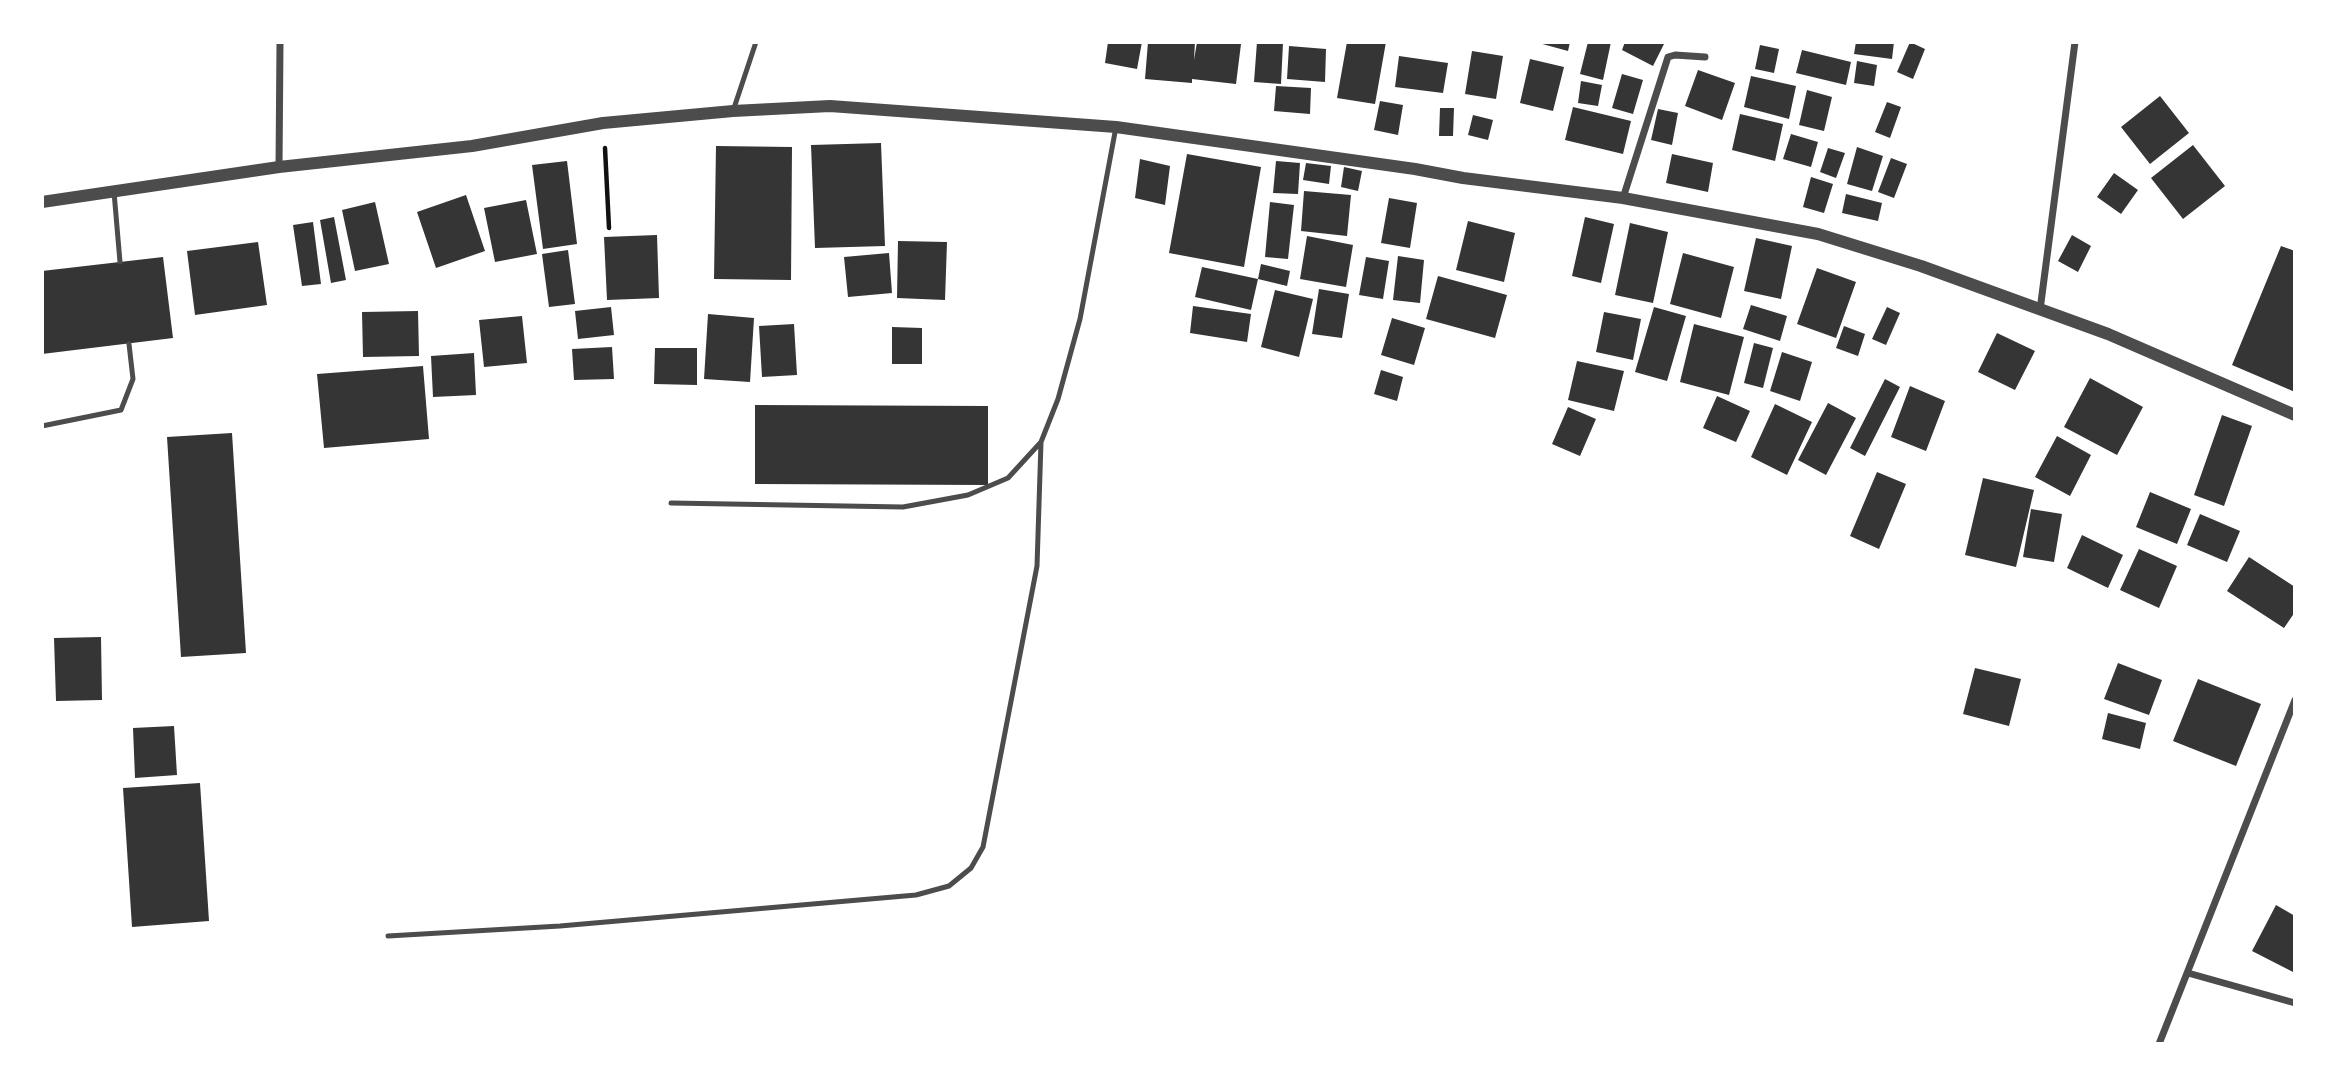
<!DOCTYPE html>
<html>
<head>
<meta charset="utf-8">
<style>
	body { margin:0 }
	#map { position:relative; width:2337px; height:1086px; overflow:hidden; background:#fff; font-family:"Sofia Sans Condensed",sans-serif }
	canvas { display:block }
	.frame { position:absolute; inset:0; border:44px solid #fff; pointer-events:none }
</style>
</head>
<body>
<div id="map">
<canvas width="2337" height="1086"></canvas>
<div class="frame"></div>
</div>
<script>
const c = document.querySelector('canvas').getContext('2d');
c.lineJoin = 'round';
function fillPath(path, color) {
  c.fillStyle = color;
  c.fill(path, 'evenodd');
}
function toPath(rows) {
  const path = new Path2D();
  for (const r of rows) {
    path.moveTo(r[0], r[1]);
    for (let i = 2; i < r.length; i += 2) path.lineTo(r[i], r[i + 1]);
  }
  return path;
}
function stroke(path, color, width, dash) {
  c.strokeStyle = color;
  c.lineWidth = width;
  c.lineCap = dash ? 'butt' : 'round';
  c.setLineDash(dash || []);
  c.stroke(path);
}
fillPath(toPath([
	[1108,42,1142,42,1137,69,1105,63],
	[1148,42,1195,42,1194,60,1197,42,1241,44,1236,84,1192,79,1192,83,1145,79],
	[1257,42,1283,43,1281,84,1254,82],
	[1347,42,1386,42,1375,104,1337,98],
	[1535,42,1570,42,1568,51],
	[1588,42,1611,42,1603,80,1580,74],
	[1625,42,1665,42,1653,66,1622,50],
	[1856,42,1894,42,1892,59,1854,54],
	[1910,42,1925,49,1913,79,1897,72],
	[1760,45,1779,49,1774,73,1755,69],
	[1289,46,1326,49,1325,82,1287,79],
	[1802,50,1851,62,1846,85,1796,73],
	[1472,51,1503,56,1496,99,1465,94],
	[1399,56,1448,63,1443,93,1395,87],
	[1530,59,1564,67,1553,111,1520,103],
	[1857,61,1877,65,1874,86,1854,83],
	[1698,70,1735,83,1722,120,1685,106],
	[1622,74,1643,80,1633,114,1612,108],
	[1751,76,1796,86,1789,119,1744,107],
	[1581,81,1602,85,1598,106,1578,103],
	[1276,86,1311,88,1310,114,1274,111],
	[1807,90,1832,97,1824,131,1799,125],
	[2160,96,2189,133,2150,164,2121,127],
	[1380,101,1403,105,1398,135,1374,130],
	[1887,102,1901,107,1890,138,1875,132],
	[1573,107,1631,121,1623,154,1565,140],
	[1440,108,1454,108,1453,136,1439,136],
	[1658,109,1678,113,1672,145,1651,140],
	[1740,114,1783,124,1775,161,1732,150],
	[1473,115,1493,120,1488,140,1468,135],
	[1791,134,1818,142,1811,167,1783,159],
	[881,143,885,246,815,248,811,145],
	[2193,145,2225,186,2183,219,2151,178],
	[716,146,792,147,791,280,714,279],
	[1857,147,1883,156,1872,191,1847,184],
	[1828,148,1845,153,1836,178,1820,172],
	[1187,154,1261,167,1244,267,1169,253],
	[1672,154,1713,163,1708,192,1666,183],
	[1891,158,1907,164,1894,198,1878,192],
	[1140,159,1170,166,1165,205,1135,198],
	[567,161,577,244,543,249,532,165],
	[1276,161,1300,163,1298,194,1273,193],
	[1306,163,1331,166,1329,184,1303,180],
	[1344,167,1362,171,1358,191,1341,187],
	[2114,173,2138,190,2121,214,2097,197],
	[1811,177,1833,184,1824,213,1803,207],
	[1304,191,1351,195,1347,236,1301,231],
	[1846,194,1882,203,1878,221,1842,213],
	[466,195,485,251,436,268,417,212],
	[1389,198,1417,203,1410,248,1381,243],
	[526,200,537,254,495,262,484,208],
	[375,202,389,264,355,271,342,210],
	[1270,202,1294,205,1288,259,1265,257],
	[334,217,346,280,331,283,320,220],
	[1585,217,1614,224,1601,283,1572,276],
	[1468,221,1515,233,1504,282,1456,270],
	[313,222,321,284,302,286,293,225],
	[1630,223,1668,232,1653,303,1615,295],
	[657,235,659,298,607,300,604,237],
	[2072,235,2091,246,2078,272,2058,261],
	[1307,236,1353,245,1346,287,1300,279],
	[1756,238,1792,246,1781,299,1744,291],
	[898,241,947,242,945,300,897,298],
	[258,242,267,305,195,315,187,251],
	[2281,246,2295,251,2295,392,2232,365],
	[568,250,575,304,549,307,542,254],
	[889,253,892,293,848,297,844,257],
	[1683,253,1734,267,1721,318,1670,304],
	[1398,256,1424,260,1420,303,1393,300],
	[163,257,173,338,42,354,42,271],
	[1366,257,1389,261,1383,299,1359,295],
	[1261,264,1290,271,1287,286,1258,279,1251,310,1195,297,1202,267,1258,279],
	[1817,268,1856,282,1836,338,1797,324],
	[1438,276,1507,295,1495,338,1426,319],
	[1319,289,1349,294,1342,338,1312,334],
	[1275,290,1313,299,1299,357,1261,347],
	[1751,305,1787,316,1780,341,1743,329],
	[1193,306,1251,314,1247,342,1190,333],
	[611,307,614,335,578,339,575,311],
	[1654,307,1686,316,1667,381,1635,372],
	[1887,307,1900,313,1886,345,1872,339],
	[418,311,419,356,363,357,362,312],
	[1604,312,1641,319,1633,360,1596,352],
	[708,314,754,318,750,382,704,379],
	[522,316,527,363,484,367,479,320],
	[1392,318,1425,328,1414,365,1381,355],
	[794,324,797,375,762,377,759,326],
	[1694,324,1744,337,1729,395,1680,382],
	[1844,326,1865,334,1858,356,1836,348],
	[892,327,922,328,922,364,892,364],
	[1997,333,2035,351,2015,390,1978,372],
	[1754,343,1773,348,1763,388,1744,383],
	[612,347,614,379,574,380,572,349],
	[655,348,697,348,697,385,654,384],
	[1782,352,1812,362,1800,401,1770,391],
	[474,353,476,395,433,397,431,356],
	[1577,361,1624,371,1614,411,1568,400],
	[423,366,429,439,324,448,317,374],
	[1381,370,1403,377,1397,401,1374,394],
	[2090,378,2143,407,2117,455,2064,427],
	[1885,379,1900,387,1865,456,1850,448],
	[1910,386,1945,401,1926,451,1891,437],
	[1717,396,1750,411,1736,442,1703,428],
	[1828,403,1856,418,1826,475,1798,460],
	[1775,404,1812,422,1787,475,1751,457],
	[755,405,988,406,988,485,755,484],
	[1568,407,1596,419,1580,456,1552,444],
	[2222,415,2252,426,2224,506,2194,495],
	[232,433,246,653,181,657,167,437],
	[2057,436,2091,455,2070,496,2035,477],
	[1877,472,1906,484,1879,549,1850,536],
	[1983,478,2034,490,2016,567,1965,555],
	[2150,492,2191,509,2177,544,2136,527],
	[2031,509,2062,514,2054,562,2023,557],
	[2200,514,2240,531,2227,562,2187,545],
	[2082,535,2123,555,2108,588,2067,568],
	[2139,549,2177,566,2159,608,2120,590],
	[2249,557,2295,587,2295,612,2284,628,2227,591],
	[101,637,102,700,56,701,54,638],
	[2118,663,2162,680,2149,715,2104,699],
	[1975,668,2021,679,2009,726,1963,714],
	[2198,679,2261,704,2236,766,2173,741],
	[2108,713,2146,723,2140,749,2102,739],
	[174,726,177,775,135,778,133,728],
	[200,783,209,921,132,927,123,788],
	[2276,905,2295,916,2295,973,2252,951]
]), '#353535');
stroke(toPath([
	[605,148,609,228]
]), '#111', 4.5);
stroke(toPath([
	[733,111,756,42],
	[114,192,120,262],
	[42,426,121,410,133,379,129,344],
	[671,503,903,507,968,495,1008,478,1041,442,1058,399,1080,319,1116,127],
	[388,936,560,926,916,895,949,886,971,868,983,847,1037,566,1041,442]
]), '#4c4c4c', 5);
stroke(toPath([
	[279,167,280,42],
	[1623,198,1668,57,1675,55,1705,57],
	[2040,310,2075,42],
	[2188,973,2295,1003],
	[2159,1044,2295,700]
]), '#4c4c4c', 7);
stroke(toPath([
	[42,202,279,167,472,146,603,123,733,111,830,106,1116,127,1415,169,1463,178,1623,198,1818,234,1921,266,2108,334,2295,415]
]), '#4c4c4c', 12);
</script>
</body>
</html>
